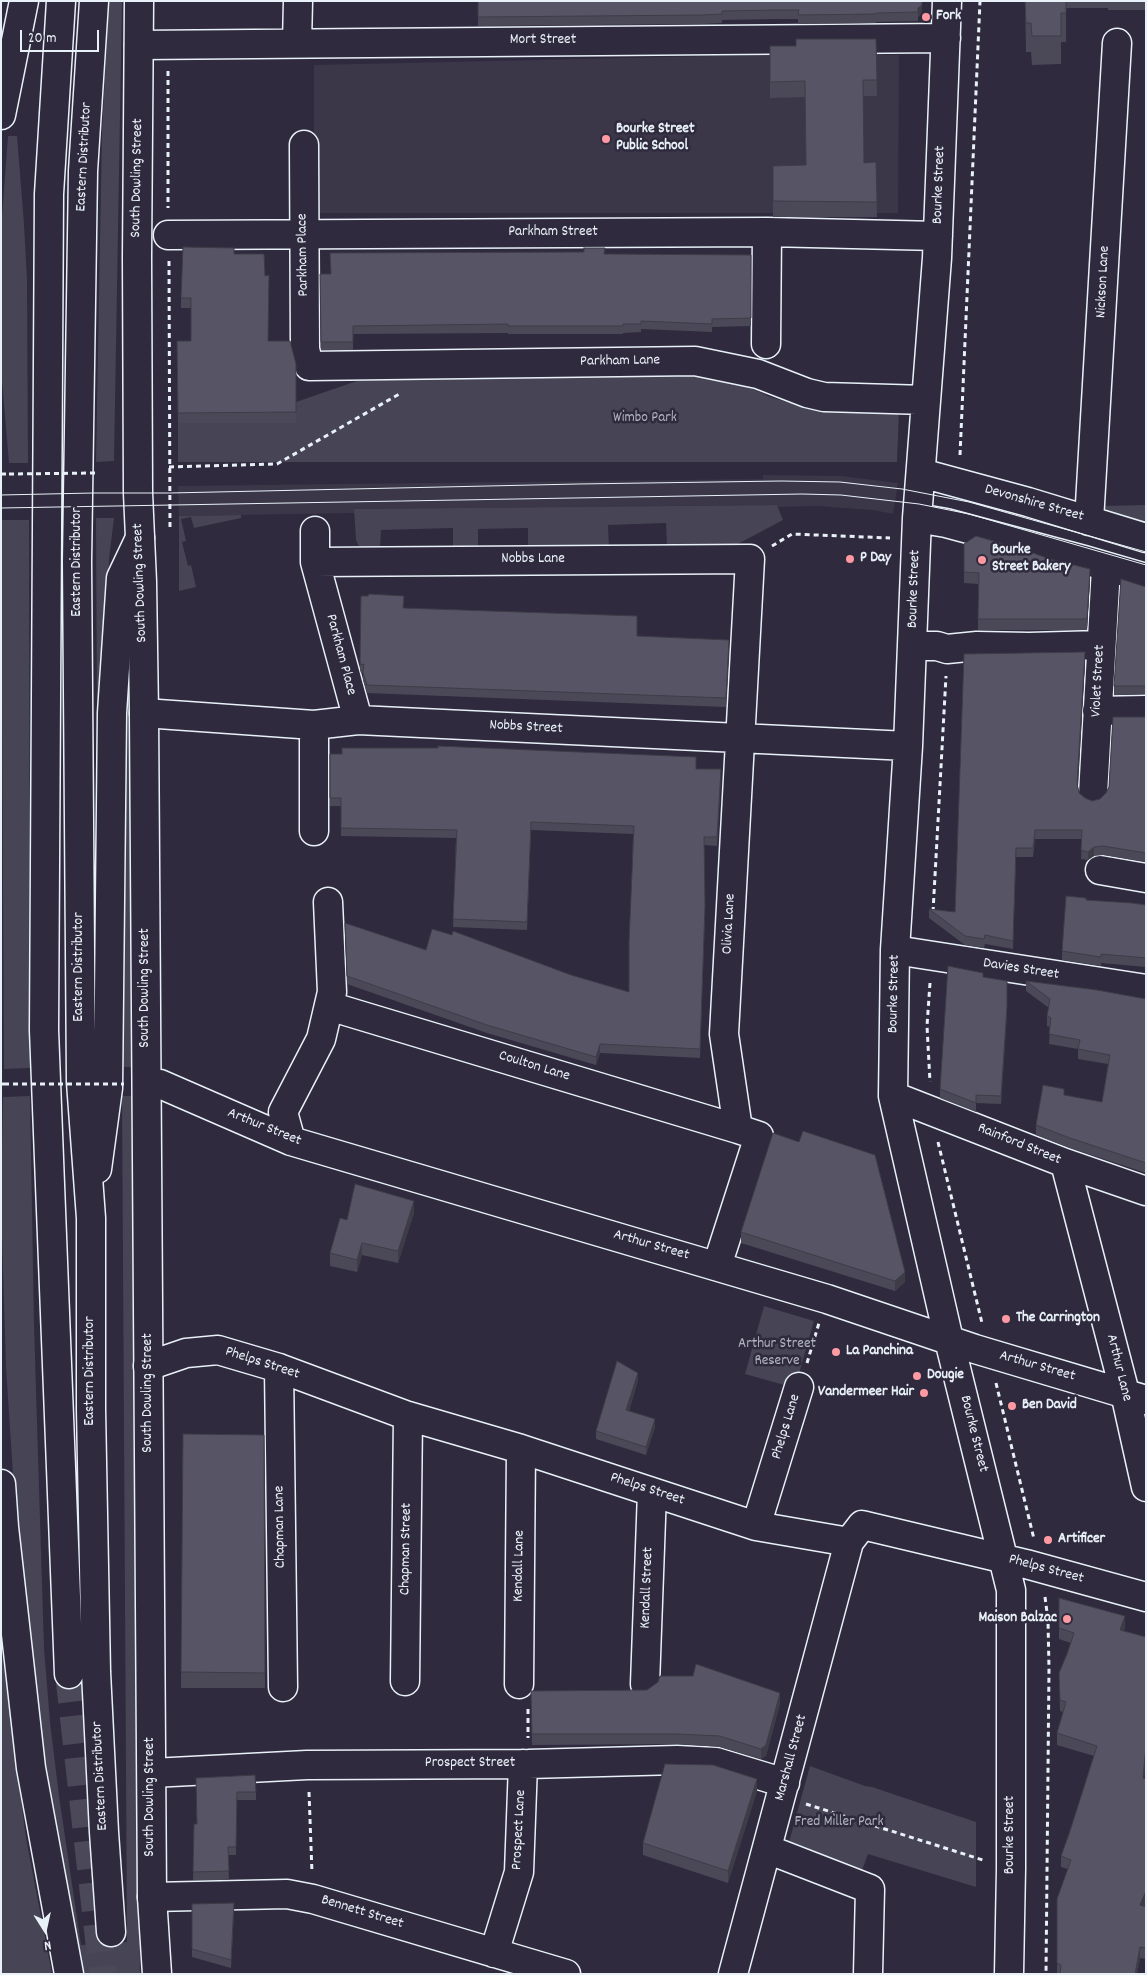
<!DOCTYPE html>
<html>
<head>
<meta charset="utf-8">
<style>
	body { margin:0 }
	#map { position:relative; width:1147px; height:1975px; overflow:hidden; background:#2f2a3d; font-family:Dekko,sans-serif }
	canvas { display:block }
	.frame { position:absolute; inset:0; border:2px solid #e8f1f8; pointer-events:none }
	.north { position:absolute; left:20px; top:1905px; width:50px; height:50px; -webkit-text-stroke:4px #2f2a3d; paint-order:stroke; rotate:170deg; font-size:14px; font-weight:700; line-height:20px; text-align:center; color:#e8f1f8 }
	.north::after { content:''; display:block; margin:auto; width:18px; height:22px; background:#e8f1f8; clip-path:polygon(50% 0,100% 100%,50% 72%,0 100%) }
	.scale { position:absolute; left:20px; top:30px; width:79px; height:22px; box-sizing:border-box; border:2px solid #e8f1f8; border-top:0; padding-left:6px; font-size:15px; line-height:18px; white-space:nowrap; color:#e8f1f8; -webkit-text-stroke:4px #2f2a3d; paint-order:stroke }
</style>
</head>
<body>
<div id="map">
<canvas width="1147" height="1975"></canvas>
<div class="frame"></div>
<div class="north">N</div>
<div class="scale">20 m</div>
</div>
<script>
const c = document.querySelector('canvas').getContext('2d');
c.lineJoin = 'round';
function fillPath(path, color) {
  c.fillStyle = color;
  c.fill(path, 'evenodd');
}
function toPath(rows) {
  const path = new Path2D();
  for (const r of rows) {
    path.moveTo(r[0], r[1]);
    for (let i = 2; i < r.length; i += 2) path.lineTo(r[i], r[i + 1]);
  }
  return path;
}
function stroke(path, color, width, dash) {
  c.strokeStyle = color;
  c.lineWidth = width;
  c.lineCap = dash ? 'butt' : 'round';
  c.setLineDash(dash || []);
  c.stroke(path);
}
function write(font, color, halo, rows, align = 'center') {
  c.font = font + ' Dekko,sans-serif';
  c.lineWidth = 5;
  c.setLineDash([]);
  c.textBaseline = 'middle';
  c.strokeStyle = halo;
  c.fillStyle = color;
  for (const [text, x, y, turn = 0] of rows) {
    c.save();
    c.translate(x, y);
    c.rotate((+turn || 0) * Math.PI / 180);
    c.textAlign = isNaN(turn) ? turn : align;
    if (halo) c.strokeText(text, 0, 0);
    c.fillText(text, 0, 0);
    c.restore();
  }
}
fillPath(toPath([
	[759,55,899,55,898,213,314,213,314,65],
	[763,475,842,476,898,483,893,514,873,510,817,506,778,507,777,505,354,509,354,513,179,516,178,486,763,479]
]), '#3b3749');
fillPath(toPath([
	[109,1,122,1,114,461,96,462,102,132],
	[8,136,17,136,24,224,27,280,28,463,9,463,1,369,1,230],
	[377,374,704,375,749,387,770,397,804,407,899,411,897,462,178,462,178,423,296,423,296,402],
	[777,505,783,520,734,546,667,546,666,523,608,525,609,549,528,550,528,528,478,529,478,549,453,548,453,528,381,530,380,549,364,548,359,546,356,540,354,509],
	[1146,505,1146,529,1102,517,1102,506],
	[241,515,241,518,194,528,191,517,181,519,186,541,182,542,188,566,191,565,196,587,179,591,179,516],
	[96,518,114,518,109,559,104,730,97,731],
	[1,520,29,520,30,1068,4,1069],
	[128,607,130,607,134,1067,121,1067],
	[30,1096,34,1325,44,1648,50,1722,59,1796,81,1945,127,1942,122,1096,134,1096,140,1974,80,1974,47,1799,22,1614,6,1367,1,1204,3,1097],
	[764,1306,814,1321,795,1388,745,1374],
	[1,1645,26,1838,52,1974,1,1974],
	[810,1766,865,1786,872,1787,976,1822,976,1887,868,1854,861,1873,784,1860]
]), '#464455');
stroke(toPath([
	[69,1674,103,1974]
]), '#4b4859', 28, [28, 14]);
const minor = toPath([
	[947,1,937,258,917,518,908,746,895,950,893,1096,949,1340,1011,1590,1011,1869,1009,1974],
	[297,43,298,1],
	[139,45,946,38],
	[304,145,305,349,309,366,695,361,758,374,807,393,824,397,926,400],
	[168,235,767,232,938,236],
	[766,344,767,232],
	[921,473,1028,502,1146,538],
	[917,518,946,523,1084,560,1146,578],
	[1089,521,1117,43],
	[315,531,315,562,358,720],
	[315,562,750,559,724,1034,738,1129,759,1136,717,1266],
	[912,646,937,646,947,649,977,646,1029,647,1101,645],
	[1097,711,1146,710],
	[144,713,314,725,358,720,908,746],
	[1093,794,1106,568],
	[314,831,314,725],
	[1100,870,1146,878],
	[895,950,1146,989],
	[329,1006,738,1129],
	[160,1084,291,1141,827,1299,975,1349,1146,1400],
	[893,1096,1065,1163,1146,1191],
	[291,1141,283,1112,321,1039,332,992,328,902],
	[1065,1163,1125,1393,1146,1487],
	[148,1366,186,1353,218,1350,279,1368,408,1416,521,1449,756,1526,849,1542,862,1525,1026,1564,1146,1597],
	[279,1368,283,1687],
	[756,1526,799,1387],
	[405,1681,408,1416],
	[519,1684,521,1449],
	[645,1684,652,1492],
	[152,1773,307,1765,528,1764,677,1760,716,1762,785,1783],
	[767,1849,870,1889,868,1974],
	[152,1897,287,1894,313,1899,566,1974],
	[494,1953,519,1872,523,1764],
	[733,1974,849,1542]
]);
const major = toPath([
	[139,1,137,257,138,493,142,582,144,713,152,1897,157,1974],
	[1,115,24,1],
	[1,1484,4,1527,31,1768,69,1974]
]);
const highway = toPath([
	[61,1,49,194,44,1030,69,1674],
	[94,1,83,171,77,561,81,1082,91,1218,91,1409,96,1672,104,1832,111,1932],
	[97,1169,108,1088,112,713,121,578,140,538]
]);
stroke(minor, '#e8f1f8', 31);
stroke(major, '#e8f1f8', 31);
stroke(highway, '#e8f1f8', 31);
stroke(toPath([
	[168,71,168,208],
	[169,261,170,531],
	[960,455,980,1],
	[169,467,277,464,401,393],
	[1,474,9,474],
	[772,546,792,534,890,538],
	[933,912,946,676],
	[930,983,927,1026,930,1082],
	[1,1084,4,1084],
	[938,1142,982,1323],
	[807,1363,819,1323],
	[996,1383,1034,1539],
	[1045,1597,1048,1620,1049,1669,1046,1974],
	[528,1709,528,1738],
	[309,1792,312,1873],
	[806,1804,986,1861]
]), '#e8f1f8', 3, [5, 4]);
stroke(minor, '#2f2a3d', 28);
stroke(major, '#2f2a3d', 28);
stroke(highway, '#2f2a3d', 28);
stroke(toPath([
	[1,495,93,493,170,493,578,484,781,481,840,482,902,489,969,502,1146,552],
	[1,508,802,494,841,495,919,504,969,514,1146,565]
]), '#e8f1f8', 1);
stroke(toPath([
	[9,474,96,473],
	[4,1084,124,1084]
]), '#e8f1f8', 3, [5, 4]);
fillPath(toPath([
	[478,1,922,1,922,14,918,17,918,21,876,22,876,23,798,24,798,19,777,19,722,20,722,23,702,24,478,26],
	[1025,1,1145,1,1145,10,1108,10,1108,8,1066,8,1066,42,1061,42,1061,64,1032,65,1031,52,1026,52],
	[876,39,877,96,863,96,864,163,876,162,877,217,773,217,773,166,806,165,805,97,770,98,770,46,796,46],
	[234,254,265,276,268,341,296,364,296,423,178,423,177,341,191,341,191,308,181,308,181,298],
	[605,254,751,255,751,326,712,327,712,332,641,329,641,332,623,333,623,334,508,334,508,333,353,334,353,350,321,350,320,274,331,274],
	[964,544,1011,553,1090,580,1087,630,978,630,978,584,964,583],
	[1146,587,1146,694,1114,695,1114,686],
	[361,596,403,608,637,636,729,648,726,707,367,693,363,680,363,673,361,673,360,670],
	[1085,661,1078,786,1079,793,1085,798,1092,801,1100,799,1106,793,1146,717,1146,862,1103,855,1094,856,1088,860,1081,859,1082,839,1035,839,1033,857,1016,857,1013,949,985,944,984,948,965,945,929,918,929,909,955,912],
	[330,754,696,769,721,778,717,846,704,845,705,913,700,1058,600,1053,596,1065,487,1033,347,984,345,931,426,950,571,975,629,992,633,834,531,830,527,930,453,927,456,838,341,836,341,806,330,806],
	[1086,900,1146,905,1146,967,1101,963,1101,966,1062,960,1062,951],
	[983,977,1007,981,1007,1014,1001,1104,976,1103,976,1112,940,1098,940,1089],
	[1026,981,1146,999,1146,1173,1070,1148,1036,1135,1036,1125,1064,1095,1102,1102,1108,1064,1078,1059,1078,1049,1049,1044,1050,1027,1047,1026,1047,1016,1049,1008,1026,991],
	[414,1213,398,1263,362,1255,357,1272,330,1266,330,1253,347,1220],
	[741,1232,905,1282,895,1291,741,1243],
	[638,1381,629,1411,655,1427,646,1455,596,1439,596,1431],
	[183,1434,264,1435,265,1688,181,1688],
	[1059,1598,1125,1628,1124,1631,1146,1637,1146,1756,1144,1779,1146,1779,1146,1902,1144,1907,1146,1907,1146,1959,1140,1958,1137,1974,1057,1974,1057,1899,1068,1869,1061,1867,1061,1856,1069,1834,1094,1756,1057,1745,1057,1733,1063,1712,1060,1711,1059,1673,1067,1654,1071,1643,1059,1639],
	[531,1691,780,1704,766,1756,761,1759,720,1747,678,1744,532,1745],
	[196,1778,256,1792,256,1800,237,1800,236,1855,228,1855,229,1880,193,1880,194,1824,197,1824],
	[757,1791,728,1883,643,1855,643,1843],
	[192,1904,234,1911,231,1968,192,1957]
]), '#4b4957');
fillPath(toPath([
	[922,5,922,14,918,17,918,8],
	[1090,569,1090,580,1087,630,1087,619],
	[1085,652,1085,661,1077,793,1077,784],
	[1094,847,1094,856,1088,860,1088,852],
	[1007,1006,1007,1014,1001,1104,1001,1096],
	[600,1044,600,1053,596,1065,596,1057],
	[414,1201,414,1213,398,1263,398,1251],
	[362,1243,362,1255,357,1272,357,1260],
	[905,1272,905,1282,895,1291,895,1281],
	[638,1373,638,1381,626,1419,626,1410],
	[655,1419,655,1427,646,1455,646,1447],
	[1125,1616,1125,1628,1120,1641,1120,1630],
	[780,1693,780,1704,766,1756,761,1759,761,1749],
	[1146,1745,1146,1756,1143,1790,1143,1778],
	[757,1779,757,1791,728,1883,728,1871],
	[1146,1881,1146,1902,1140,1917,1140,1905],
	[1140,1947,1140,1958,1137,1974,1135,1974]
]), '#3d3c47');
const building = toPath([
	[478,1,922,1,922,5,918,8,918,12,876,13,876,14,798,15,799,10,777,10,722,11,722,14,702,15,478,17,478,1],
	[1025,1,1066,1,1066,13,1061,13,1061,36,1032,36,1031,23,1026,23,1025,1],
	[796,39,876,39,877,80,863,80,864,163,876,162,877,202,773,201,773,166,806,165,805,81,770,82,770,46,796,46,796,39],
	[183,247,234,248,234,254,264,254,265,276,269,275,268,341,290,341,296,364,296,412,178,413,177,341,191,341,191,298,181,298,183,247],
	[584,248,605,248,604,254,751,255,751,318,712,319,712,324,641,321,641,324,623,324,623,326,508,326,508,324,353,326,353,342,321,342,320,274,331,274,330,253,584,252,584,248],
	[976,536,1011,546,1011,553,1033,553,1050,559,1090,569,1087,619,978,619,979,573,964,572,964,544,976,536],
	[1121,579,1146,587,1146,686,1114,686,1121,579],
	[369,594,404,596,403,608,637,616,637,636,729,640,726,698,367,685,363,672,364,664,361,665,360,661,361,596,368,596,369,594],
	[1085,652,1077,784,1079,793,1085,798,1092,801,1100,799,1106,793,1109,787,1113,717,1146,717,1146,853,1103,846,1094,847,1088,852,1081,850,1082,830,1035,830,1033,848,1016,848,1013,941,985,935,984,939,965,936,929,909,955,912,964,654,1085,652],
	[438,746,696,757,696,769,721,769,717,837,704,837,705,905,700,1049,600,1044,596,1057,487,1025,347,976,345,923,426,950,432,929,452,935,453,931,571,975,629,992,629,941,634,826,531,822,527,922,453,919,457,830,341,828,341,798,330,798,330,754,342,754,342,748,438,748,438,746],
	[1066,896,1086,898,1086,900,1132,903,1146,905,1146,958,1101,954,1101,957,1062,951,1066,896],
	[948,966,983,973,983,977,1007,981,1007,1006,1001,1096,976,1095,976,1103,940,1089,948,966],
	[1026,981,1097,990,1146,999,1146,1163,1070,1138,1036,1125,1043,1085,1064,1089,1064,1095,1102,1102,1110,1055,1078,1049,1080,1040,1049,1034,1051,1018,1047,1016,1050,999,1026,981],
	[803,1131,875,1155,905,1272,895,1281,741,1232,773,1133,799,1142,803,1131],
	[355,1184,414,1201,398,1251,362,1243,357,1260,330,1253,340,1218,347,1220,355,1184],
	[617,1361,638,1373,626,1410,655,1419,646,1447,596,1431,617,1361],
	[183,1434,264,1435,265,1673,181,1672,183,1434],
	[1059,1598,1125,1616,1120,1630,1146,1637,1146,1745,1143,1778,1146,1779,1146,1891,1140,1905,1146,1907,1146,1948,1140,1947,1135,1974,1060,1974,1061,1965,1057,1963,1057,1899,1071,1860,1061,1856,1069,1834,1097,1746,1057,1733,1066,1702,1060,1700,1059,1673,1067,1654,1074,1633,1059,1628,1059,1598],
	[696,1664,780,1693,766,1745,761,1749,720,1736,678,1734,532,1734,531,1691,647,1690,658,1682,660,1676,693,1676,696,1664],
	[665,1764,713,1765,757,1779,728,1871,643,1843,665,1764],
	[255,1775,256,1792,237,1792,236,1847,228,1847,229,1871,193,1872,194,1824,197,1824,196,1778,255,1775],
	[234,1903,231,1960,192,1949,192,1904,234,1903]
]);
fillPath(building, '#575565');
stroke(building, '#3d3c47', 1);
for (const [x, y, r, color] of [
	[926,17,5,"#ff9aa2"],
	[606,139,5,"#ff9aa2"],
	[850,559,5,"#ff9aa2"],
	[982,560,5,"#ff9aa2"],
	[1006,1319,5,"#ff9aa2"],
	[836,1352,5,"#ff9aa2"],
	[917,1376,5,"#ff9aa2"],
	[924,1393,5,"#ff9aa2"],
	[1012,1406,5,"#ff9aa2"],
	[1048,1540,5,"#ff9aa2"],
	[1067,1619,5,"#ff9aa2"]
]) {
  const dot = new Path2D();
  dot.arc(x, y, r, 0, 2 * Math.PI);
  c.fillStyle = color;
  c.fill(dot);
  stroke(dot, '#2f2a3d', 2);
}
write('bold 15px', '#e8f1f8', '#2f2a3d', [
	["Fork",936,17],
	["Bourke Street",616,130],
	["Public School",616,147],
	["Bourke",992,551],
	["Street Bakery",992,568],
	["P Day",860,559],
	["The Carrington",1016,1319],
	["La Panchina",846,1352],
	["Dougie",927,1376],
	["Vandermeer Hair",914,1393,"right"],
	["Ben David",1022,1406],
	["Artificer",1058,1540],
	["Maison Balzac",1057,1619,"right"]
], 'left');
write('15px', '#e8f1f8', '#2f2a3d', [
	["Mort Street",543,41],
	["Eastern Distributor",85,157,-87],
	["South Dowling Street",138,178,-89],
	["Bourke Street",940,185,-88],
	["Parkham Street",553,233],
	["Parkham Place",304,255,-91],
	["Nickson Lane",1104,282,-87],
	["Parkham Lane",620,362,-1],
	["Devonshire Street",1034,504,16],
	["Nobbs Lane",533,560],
	["Eastern Distributor",78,562,-90],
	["South Dowling Street",141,583,-92],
	["Bourke Street",915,589,-88],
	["Parkham Place",340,655,75],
	["Violet Street",1099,681,-87],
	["Nobbs Street",526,728,3],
	["Olivia Lane",730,924,-87],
	["Eastern Distributor",80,967,-90],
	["Davies Street",1021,970,9],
	["South Dowling Street",146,988,-90],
	["Bourke Street",895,994,-89],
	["Coulton Lane",534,1067,17],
	["Arthur Street",264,1128,22],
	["Rainford Street",1019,1145,22],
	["Arthur Street",651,1246,16],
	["Phelps Street",262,1364,18],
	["Arthur Street",1037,1367,16],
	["Arthur Lane",1118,1368,76],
	["Eastern Distributor",91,1371,-90],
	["South Dowling Street",149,1393,-90],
	["Phelps Lane",787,1427,-73],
	["Bourke Street",973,1434,76],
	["Phelps Street",647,1490,18],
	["Chapman Lane",281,1527,-91],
	["Chapman Street",407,1549,-89],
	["Kendall Lane",520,1566,-89],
	["Phelps Street",1046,1570,15],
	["Kendall Street",648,1588,-88],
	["Marshall Street",792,1758,-75],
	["Prospect Street",470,1764],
	["Eastern Distributor",101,1776,-93],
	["South Dowling Street",151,1797,-90],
	["Prospect Lane",520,1830,-87],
	["Bourke Street",1011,1835,-90],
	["Bennett Street",362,1913,17]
]);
write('15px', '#afb4bf', '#2f2a3d', [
	["Wimbo Park",645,419],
	["Arthur Street",777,1345],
	["Reserve",777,1362],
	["Fred Miller Park",839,1823]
]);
</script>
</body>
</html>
